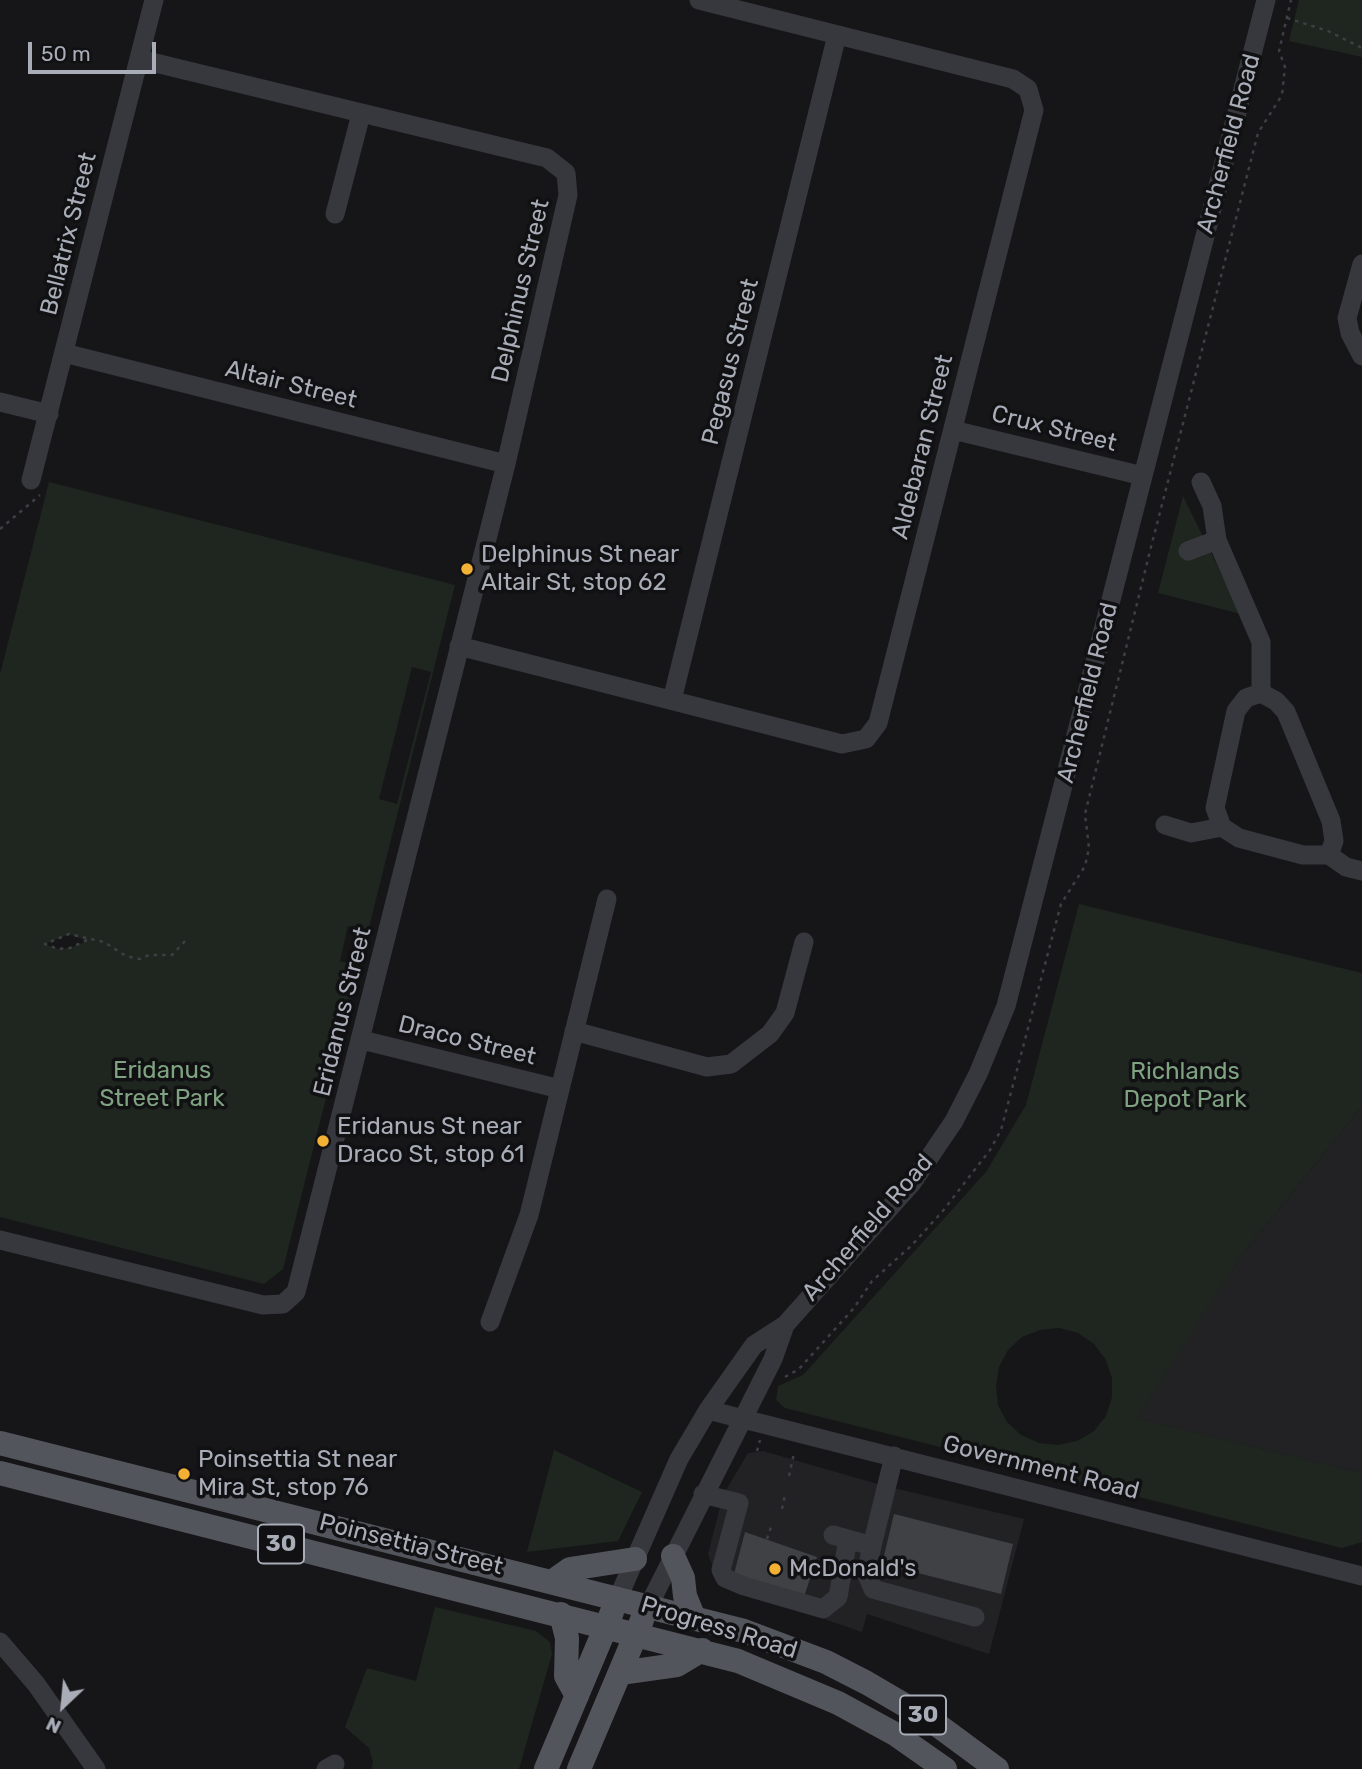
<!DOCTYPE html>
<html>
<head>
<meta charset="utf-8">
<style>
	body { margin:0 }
	#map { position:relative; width:1362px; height:1769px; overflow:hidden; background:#161618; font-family:Rubik,sans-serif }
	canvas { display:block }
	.north { position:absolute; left:28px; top:1671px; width:70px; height:70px; -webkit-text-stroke:5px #111113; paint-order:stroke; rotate:206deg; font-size:19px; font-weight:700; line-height:28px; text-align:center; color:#a8adb8 }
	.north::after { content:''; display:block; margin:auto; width:24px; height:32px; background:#a8adb8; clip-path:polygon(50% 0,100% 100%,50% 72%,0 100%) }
	.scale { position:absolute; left:28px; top:42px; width:128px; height:32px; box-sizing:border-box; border:4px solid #a8adb8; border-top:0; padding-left:9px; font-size:21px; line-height:24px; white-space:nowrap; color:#a8adb8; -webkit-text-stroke:5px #111113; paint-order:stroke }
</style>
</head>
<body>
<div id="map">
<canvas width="1362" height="1769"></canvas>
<div class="north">N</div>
<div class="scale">50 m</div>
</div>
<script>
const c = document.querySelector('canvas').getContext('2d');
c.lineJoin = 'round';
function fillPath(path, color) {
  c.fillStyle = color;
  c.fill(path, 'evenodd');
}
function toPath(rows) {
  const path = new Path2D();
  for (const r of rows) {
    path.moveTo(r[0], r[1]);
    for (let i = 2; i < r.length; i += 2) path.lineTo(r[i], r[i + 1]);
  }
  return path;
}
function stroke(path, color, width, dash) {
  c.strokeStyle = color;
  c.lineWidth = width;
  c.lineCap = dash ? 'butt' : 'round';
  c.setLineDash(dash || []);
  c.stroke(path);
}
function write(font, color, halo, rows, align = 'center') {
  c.font = font + ' Rubik,sans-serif';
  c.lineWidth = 7;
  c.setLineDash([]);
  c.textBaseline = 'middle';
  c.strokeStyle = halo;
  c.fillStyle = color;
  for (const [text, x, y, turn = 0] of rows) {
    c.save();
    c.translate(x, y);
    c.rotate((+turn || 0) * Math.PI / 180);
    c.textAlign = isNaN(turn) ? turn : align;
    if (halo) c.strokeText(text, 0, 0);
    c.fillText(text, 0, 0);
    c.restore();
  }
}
fillPath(toPath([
	[1362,1106,1362,1473,1136,1418,1241,1256],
	[763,1451,881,1485,1024,1519,989,1654,867,1614,862,1632,719,1583,708,1554,723,1495,748,1453]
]), '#222225');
fillPath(toPath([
	[1299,0,1362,0,1362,57,1289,41],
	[49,482,455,585,283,1269,264,1284,0,1217,0,674],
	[412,667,431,672,397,804,379,799],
	[348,926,365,930,356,965,340,961],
	[69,934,87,941,70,948,58,949,45,944],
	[1183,496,1241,614,1158,593],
	[1079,904,1362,973,1362,1106,1241,1256,1137,1418,1362,1473,1362,1542,1342,1548,785,1408,776,1400,778,1386,803,1375,986,1172,1026,1105],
	[1059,1328,1078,1333,1094,1344,1106,1360,1112,1378,1112,1397,1106,1416,1094,1431,1077,1441,1058,1445,1039,1443,1021,1435,1007,1422,998,1405,996,1386,999,1367,1008,1350,1022,1337,1040,1330],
	[554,1450,642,1492,618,1541,527,1552],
	[435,1607,536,1631,550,1642,552,1654,519,1769,371,1769,373,1762,369,1748,345,1727,367,1668,416,1681]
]), '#1e261f');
fillPath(toPath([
	[894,1514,1013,1544,1001,1594,882,1564],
	[745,1532,817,1557,804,1597,734,1574]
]), '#404145');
stroke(toPath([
	[1287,18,1328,31,1362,48],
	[0,529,40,495],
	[87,940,70,948,58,949,45,944,69,934,104,942,126,956,140,959,149,955,172,955,186,940],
	[785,1377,799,1369,854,1308,872,1281,911,1246,942,1212,990,1150,1001,1130,1061,904,1085,866,1089,848,1085,814,1151,547,1258,133,1282,95,1285,67,1279,51,1291,0],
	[757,1451,760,1440],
	[789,1476,794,1453],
	[782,1509,785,1495],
	[767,1539,772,1524]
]), '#3d3f44', 2.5, [3.5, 5]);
stroke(toPath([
	[335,214,361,114],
	[1362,264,1347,318,1350,333,1362,356],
	[64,353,506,464],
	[0,402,49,414],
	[953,430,1143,476],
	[31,480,154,0],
	[1201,482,1212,506,1217,540,1261,642,1261,693],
	[1188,551,1217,540],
	[459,646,842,744,866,739,878,723,1034,110,1028,89,1013,79,699,0],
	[672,700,837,35],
	[1165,825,1191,833,1222,827],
	[1329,855,1334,841,1331,821,1286,712,1276,701,1261,693,1246,698,1236,711,1215,808,1222,827,1239,838,1303,855,1329,855,1346,867,1362,871],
	[574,1031,707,1067,731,1064,770,1034,785,1013,804,942],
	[362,1040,560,1089],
	[0,1240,263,1305,283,1304,296,1292,506,464,568,195,566,173,547,158,139,59],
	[490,1322,529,1215,607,899],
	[708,1410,1362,1576],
	[703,1494,739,1503,721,1570,725,1578,744,1586,823,1609,838,1597,848,1539],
	[833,1535,872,1546,894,1456],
	[872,1546,866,1573,873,1589,975,1617],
	[618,1598,679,1459,708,1410,754,1345,785,1325,912,1183,954,1121,978,1074,1006,1006,1266,0],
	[648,1607,773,1359,785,1325],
	[0,1642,36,1684,96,1769],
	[326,1769,335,1764]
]), '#37383d', 19);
stroke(toPath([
	[0,1443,744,1631,826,1662,867,1683,932,1721,997,1769],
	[0,1473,738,1661,838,1703,895,1734,945,1769],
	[673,1556,683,1578,685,1596,694,1618],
	[553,1581,570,1569,635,1559],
	[561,1614,567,1638,566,1676,577,1696],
	[620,1673,677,1665,702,1650],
	[546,1769,612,1612],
	[579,1769,642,1620]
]), '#53555c', 24);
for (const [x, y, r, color] of [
	[467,569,7,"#f2b134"],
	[323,1141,7,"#f2b134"],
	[184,1474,7,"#f2b134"],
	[775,1569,7,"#f2b134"]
]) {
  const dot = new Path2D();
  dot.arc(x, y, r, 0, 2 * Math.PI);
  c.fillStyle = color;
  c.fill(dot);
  stroke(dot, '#111113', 2.5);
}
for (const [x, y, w] of [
	[281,1544,46],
	[923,1715,46]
]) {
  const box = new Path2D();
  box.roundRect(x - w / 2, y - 19.5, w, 39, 5);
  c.fillStyle = '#111113';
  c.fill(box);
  stroke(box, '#a8adb8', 2);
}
write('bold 23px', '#a8adb8', null, [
	["30",281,1544],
	["30",923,1715]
]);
write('24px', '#a8adb8', '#111113', [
	["Archerfield Road",1229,144,-75],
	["Bellatrix Street",69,234,-76],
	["Delphinus Street",521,291,-77],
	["Pegasus Street",731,362,-76],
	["Altair Street",291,385,14],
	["Crux Street",1054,429,14],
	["Aldebaran Street",923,447,-76],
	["Archerfield Road",1088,693,-76],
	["Eridanus Street",343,1012,-76],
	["Draco Street",467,1041,14],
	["Archerfield Road",868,1228,-49],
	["Government Road",1041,1468,14],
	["Poinsettia Street",411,1545,14],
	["Progress Road",719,1628,17]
]);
write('24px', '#a8adb8', '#111113', [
	["Delphinus St near",481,555],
	["Altair St, stop 62",481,583],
	["Eridanus St near",337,1127],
	["Draco St, stop 61",337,1155],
	["Poinsettia St near",198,1460],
	["Mira St, stop 76",198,1488],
	["McDonald's",789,1569]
], 'left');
write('24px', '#7fa381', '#111113', [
	["Eridanus",162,1071],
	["Street Park",162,1099],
	["Richlands",1185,1072],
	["Depot Park",1185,1100]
]);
</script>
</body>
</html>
